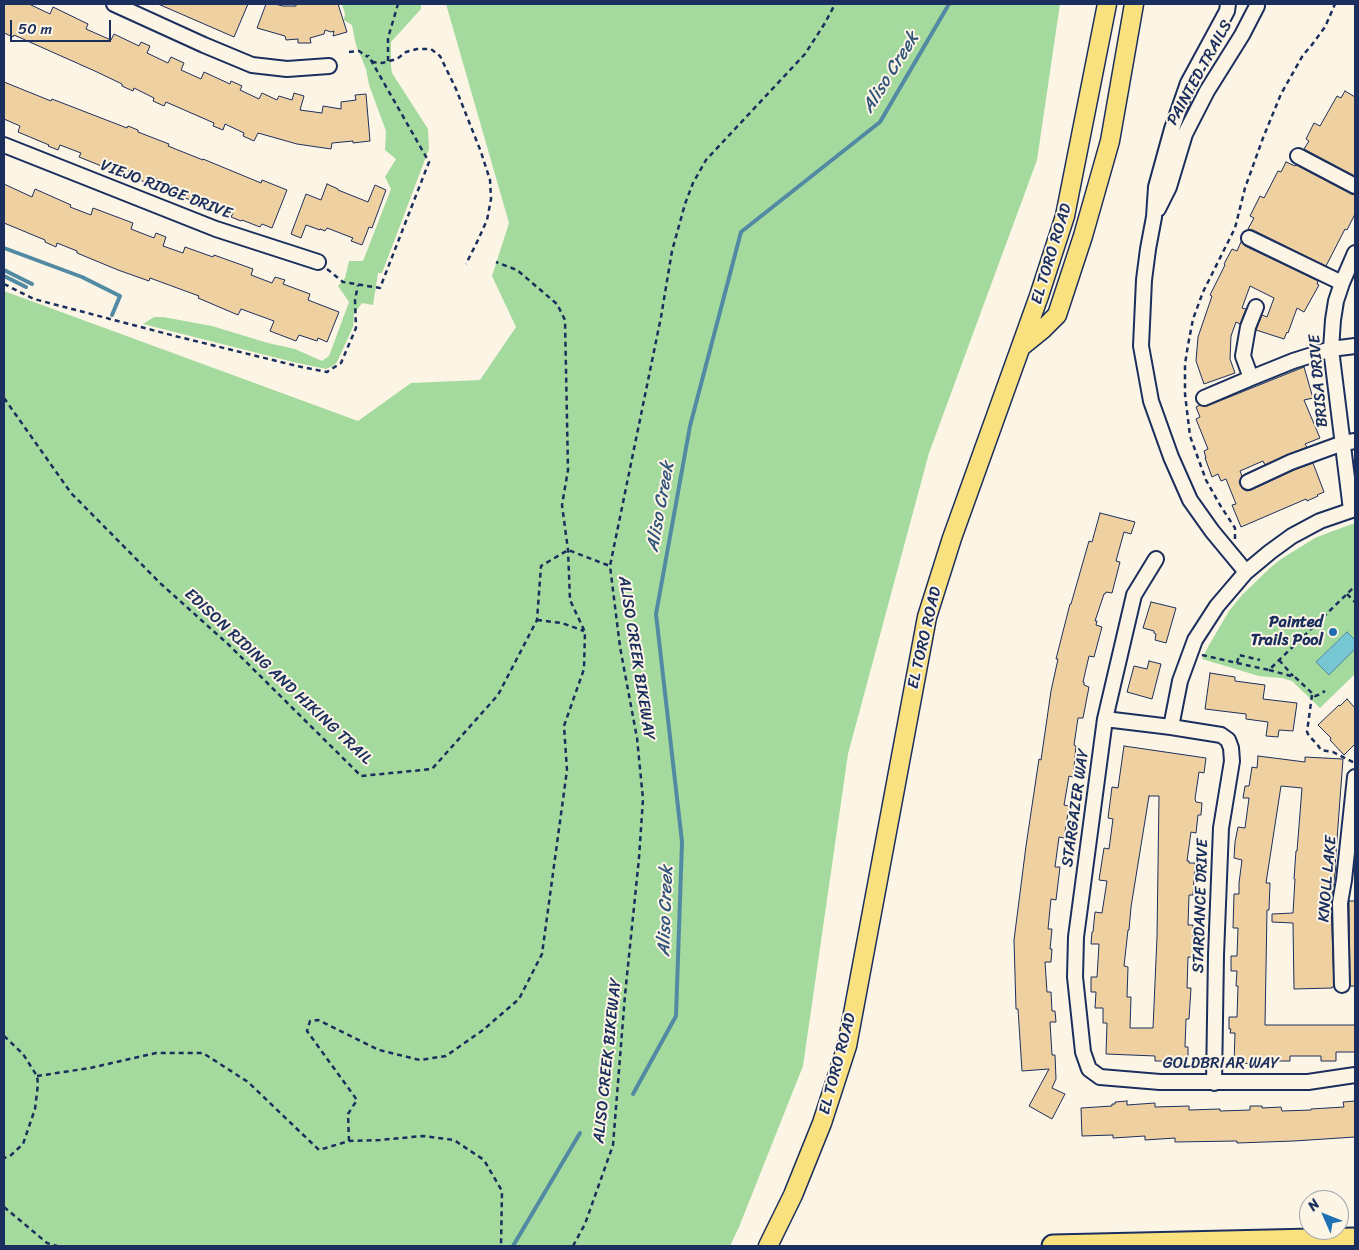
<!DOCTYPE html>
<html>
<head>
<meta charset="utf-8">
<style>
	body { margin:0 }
	#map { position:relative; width:1359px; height:1250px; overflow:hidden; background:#fcf5e5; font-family:Sriracha,sans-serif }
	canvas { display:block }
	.frame { position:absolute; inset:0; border:5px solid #1b2f5e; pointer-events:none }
	.north { position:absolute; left:1299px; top:1190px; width:50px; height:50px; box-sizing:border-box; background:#fcf5e5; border:1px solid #a2a6af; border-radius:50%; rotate:314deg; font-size:14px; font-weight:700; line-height:20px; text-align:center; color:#1b2f5e }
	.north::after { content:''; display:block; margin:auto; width:18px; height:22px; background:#1f6fb2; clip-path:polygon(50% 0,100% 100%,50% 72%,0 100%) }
	.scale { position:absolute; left:10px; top:20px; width:101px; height:22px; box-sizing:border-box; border:2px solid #1b2f5e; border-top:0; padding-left:6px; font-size:15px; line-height:18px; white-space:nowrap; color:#1b2f5e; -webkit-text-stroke:4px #fcf5e5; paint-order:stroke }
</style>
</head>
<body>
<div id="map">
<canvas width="1359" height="1250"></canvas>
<div class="frame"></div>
<div class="north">N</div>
<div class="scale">50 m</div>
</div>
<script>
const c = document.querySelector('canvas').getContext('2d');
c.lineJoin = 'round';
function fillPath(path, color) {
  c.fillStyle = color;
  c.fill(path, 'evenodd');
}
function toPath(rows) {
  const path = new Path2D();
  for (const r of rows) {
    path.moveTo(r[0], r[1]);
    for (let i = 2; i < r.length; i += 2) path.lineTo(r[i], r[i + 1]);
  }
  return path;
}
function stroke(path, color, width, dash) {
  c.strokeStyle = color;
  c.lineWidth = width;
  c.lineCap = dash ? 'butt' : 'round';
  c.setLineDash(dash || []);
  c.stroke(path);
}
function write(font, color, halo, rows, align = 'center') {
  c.font = font + ' Sriracha,sans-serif';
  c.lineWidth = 4;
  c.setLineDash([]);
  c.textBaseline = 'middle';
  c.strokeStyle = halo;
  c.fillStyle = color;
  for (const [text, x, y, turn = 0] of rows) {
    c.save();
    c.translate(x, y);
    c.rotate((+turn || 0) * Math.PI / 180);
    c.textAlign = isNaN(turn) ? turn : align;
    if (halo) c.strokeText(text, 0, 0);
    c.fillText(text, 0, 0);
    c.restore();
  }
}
fillPath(toPath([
	[342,4,421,4,421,9,391,42,391,66,392,73,428,129,429,149,382,273,378,273,373,305,362,303,354,314,353,327,337,362,333,366,326,369,293,362,143,324,154,317,163,317,212,326,268,343,295,349,322,361,329,356,349,302,338,286,345,278,349,261,363,261,391,189,385,177,396,159,385,150,386,131,369,85,366,69,356,45,352,25,344,20,345,14],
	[446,4,1060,4,1037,160,929,453,848,754,803,1066,739,1227,730,1246,4,1246,4,291,358,421,411,383,480,380,516,327,492,276,509,223],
	[1355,523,1355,674,1320,708,1292,681,1281,678,1259,676,1202,659,1209,645,1229,611,1242,595,1270,568,1281,559,1315,538,1330,532]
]), '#a4da9d');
const water = toPath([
	[1347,632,1355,640,1355,649,1329,675,1316,662,1347,632]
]);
fillPath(water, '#77c6d3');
stroke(water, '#528aa4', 1);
stroke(toPath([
	[4,248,82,277,120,296,112,315],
	[4,270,32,284],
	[4,276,26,287],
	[633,1094,676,1016,682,842,656,614,690,426,741,232,880,122,949,4],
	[513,1246,580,1133]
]), '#528aa4', 4);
const building = toPath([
	[4,4,29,4,50,14,53,7,88,24,86,29,111,40,114,34,139,46,141,42,150,46,147,53,168,63,171,57,184,63,181,70,201,79,204,72,230,84,231,81,242,86,240,90,259,99,262,93,277,100,279,96,292,100,294,93,304,96,300,110,322,113,323,106,341,109,341,102,356,100,355,95,366,94,370,141,353,143,353,141,332,143,331,149,297,144,258,133,254,141,243,136,244,133,225,124,223,130,213,126,214,123,166,102,164,106,153,101,154,98,134,88,133,91,122,86,122,84,97,72,14,35,13,37,4,33,4,4],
	[158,4,248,4,234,37,158,4],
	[266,4,275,4,283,6,296,6,296,4,338,4,347,32,333,36,334,31,331,32,325,30,324,34,310,38,311,43,298,43,298,39,286,40,285,36,257,28,266,4],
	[4,82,51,101,52,99,127,128,128,126,138,130,138,132,169,144,168,146,203,160,203,159,261,183,262,180,287,190,272,228,262,224,260,227,242,220,241,221,231,217,233,213,212,204,210,208,173,193,176,187,155,178,152,185,140,180,142,176,121,168,119,174,109,170,109,169,79,157,81,153,60,145,58,150,48,146,49,145,18,132,20,126,4,119,4,82],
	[1345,91,1355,97,1355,176,1304,149,1309,141,1306,139,1314,123,1320,126,1337,96,1341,98,1345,91],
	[1286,162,1295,166,1296,165,1351,194,1355,195,1355,214,1347,230,1345,229,1326,266,1253,230,1248,229,1254,218,1250,216,1260,196,1264,198,1278,171,1281,172,1286,162],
	[4,184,32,197,35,189,71,205,70,207,91,215,93,208,133,223,131,229,154,238,156,233,166,237,163,246,183,253,185,247,213,257,214,255,253,269,251,275,272,283,275,277,285,280,283,284,310,294,308,300,339,312,327,342,318,338,317,341,299,335,296,341,270,331,274,321,241,309,238,315,198,298,199,296,150,278,149,281,118,270,77,253,77,251,57,243,56,247,45,242,45,240,4,223,4,184],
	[327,184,338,189,338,190,368,202,375,185,386,190,372,228,369,227,362,245,351,241,353,238,327,228,325,231,320,229,320,230,306,225,301,238,291,234,306,194,321,200,327,184],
	[1241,242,1245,246,1318,281,1317,284,1319,285,1304,312,1297,308,1288,333,1287,332,1284,339,1256,330,1262,315,1267,317,1274,298,1250,286,1242,308,1246,309,1240,324,1236,322,1231,336,1230,359,1235,373,1204,384,1196,361,1198,337,1212,296,1210,295,1225,265,1224,264,1232,249,1237,251,1241,242],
	[1304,367,1313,398,1304,400,1320,438,1305,444,1307,447,1265,465,1263,461,1240,471,1242,476,1239,482,1243,489,1247,491,1251,490,1294,470,1313,463,1324,492,1317,495,1318,496,1307,501,1306,499,1241,527,1232,505,1236,504,1226,479,1221,481,1218,474,1212,477,1205,458,1206,458,1204,451,1208,449,1196,419,1200,417,1196,407,1200,405,1207,406,1304,367],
	[1100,513,1135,522,1131,534,1124,532,1116,561,1120,562,1112,593,1106,592,1105,594,1104,594,1095,621,1097,621,1096,625,1102,627,1094,657,1089,656,1083,682,1084,682,1084,685,1089,687,1083,718,1078,718,1074,745,1076,746,1073,777,1069,776,1064,805,1069,806,1066,826,1064,838,1059,837,1055,867,1060,867,1056,900,1051,899,1048,929,1052,929,1050,949,1052,949,1051,962,1045,962,1047,992,1051,992,1052,1011,1055,1011,1056,1022,1050,1022,1052,1055,1055,1055,1056,1079,1052,1088,1065,1094,1052,1119,1029,1106,1049,1069,1022,1071,1018,1009,1016,1009,1014,940,1026,846,1039,759,1041,760,1051,691,1058,659,1056,659,1070,604,1071,604,1089,541,1092,542,1100,513],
	[1151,602,1176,608,1166,643,1155,640,1156,634,1154,633,1154,631,1143,628,1151,602],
	[1149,661,1161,664,1152,699,1127,692,1134,666,1147,669,1149,661],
	[1210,673,1235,677,1235,681,1265,685,1263,699,1297,703,1293,731,1279,730,1278,737,1266,736,1268,722,1246,719,1246,714,1205,709,1210,673],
	[1347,699,1355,708,1355,744,1344,755,1330,740,1331,738,1318,725,1339,705,1340,706,1347,699],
	[1124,746,1206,758,1204,773,1199,772,1195,799,1196,802,1202,803,1201,815,1198,815,1196,833,1191,832,1187,861,1189,861,1189,863,1195,863,1193,895,1189,895,1188,925,1193,925,1193,957,1188,957,1187,988,1191,988,1189,1019,1186,1019,1185,1047,1188,1047,1188,1061,1155,1061,1155,1056,1106,1054,1107,1023,1103,1023,1103,1008,1095,1008,1096,992,1091,992,1091,977,1097,977,1099,944,1091,944,1092,932,1093,932,1095,912,1102,913,1107,881,1099,880,1104,848,1109,849,1113,819,1108,818,1112,787,1118,788,1124,746],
	[1149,796,1159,796,1157,937,1153,1028,1130,1028,1131,997,1127,997,1128,967,1124,966,1128,930,1129,930,1131,907,1149,796],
	[1258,756,1305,762,1305,757,1343,759,1335,866,1336,866,1331,902,1334,987,1332,987,1332,988,1294,989,1293,923,1272,922,1272,914,1293,913,1295,879,1294,879,1296,851,1297,851,1302,788,1281,786,1266,883,1270,883,1269,910,1267,910,1265,1025,1355,1025,1355,1052,1336,1052,1336,1061,1321,1061,1321,1056,1290,1056,1290,1061,1263,1061,1263,1064,1234,1063,1235,1033,1230,1033,1231,1029,1229,1029,1229,1017,1237,1017,1238,986,1236,986,1237,971,1231,971,1231,956,1237,956,1238,928,1233,928,1234,894,1239,894,1239,883,1242,860,1234,858,1235,842,1238,827,1245,828,1249,798,1243,798,1245,786,1249,786,1252,767,1257,768,1258,756],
	[1349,901,1355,901,1355,986,1350,986,1349,901],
	[1127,1101,1127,1105,1155,1103,1155,1107,1189,1106,1189,1110,1220,1109,1220,1111,1250,1110,1250,1106,1262,1106,1262,1108,1281,1107,1282,1111,1311,1110,1311,1109,1344,1107,1343,1102,1355,1101,1355,1137,1294,1141,1237,1143,1237,1141,1175,1142,1175,1138,1145,1140,1145,1136,1113,1138,1113,1135,1082,1136,1081,1108,1112,1106,1112,1104,1115,1104,1115,1102,1127,1101]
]);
fillPath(building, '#efd0a1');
stroke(building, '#1b2f5e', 1);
const minor = toPath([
	[114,4,204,45,252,65,287,69,329,66],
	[1228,4,1227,11,1188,83,1172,129,1156,187,1154,217,1148,249,1144,280,1141,346,1151,401,1171,457,1190,500,1212,531,1246,572],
	[4,145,216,229,318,262],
	[1298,156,1355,186],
	[1158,209,1169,187,1185,134,1207,91,1242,35,1257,6,1257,4],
	[1249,238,1342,283],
	[1251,378,1243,356,1248,327,1256,307],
	[1204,398,1251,378,1293,361,1331,349,1355,346],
	[1248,482,1291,462,1343,443,1355,441],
	[1351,510,1331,349,1333,320,1336,301,1342,283,1355,253],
	[1156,559,1134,595,1105,719,1076,937,1075,977,1083,1052,1089,1069,1100,1077,1160,1082,1308,1082,1355,1075],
	[1105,719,1171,727,1221,735,1228,740,1231,748,1232,761,1221,828,1216,955,1214,1083],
	[1171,727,1180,681,1195,640,1217,606,1246,572,1270,552,1292,536,1320,521,1355,509],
	[1342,985,1340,903,1344,880,1355,777]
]);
const major = toPath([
	[1022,346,1043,329,1057,315,1083,236,1110,141,1134,4],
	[768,1246,793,1195,822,1123,847,1046,927,617,952,538,1039,296,1065,216,1107,4]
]);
const highway = toPath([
	[1053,1246,1355,1239]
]);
stroke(minor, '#1b2f5e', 18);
stroke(major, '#1b2f5e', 21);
stroke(highway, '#1b2f5e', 25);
stroke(toPath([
	[349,52,359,51,368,57],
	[372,61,373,62,382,63,397,59,406,52,417,49,431,49,440,56,456,89,481,152,490,180,491,199,487,220,478,240,466,264],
	[388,61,388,38,398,4],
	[327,269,343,282,380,288,429,162,368,55],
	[4,284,34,299,175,336,297,366,327,372,341,363,356,328,355,300,358,285],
	[4,398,71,493,160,583,229,645,361,776,432,769,498,695,537,620,541,566,568,550,610,566],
	[1235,539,1235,528,1220,505,1206,480,1190,436,1185,394,1185,364,1188,345,1193,319,1203,292,1235,228,1245,188,1263,138,1281,94,1303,55,1311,46,1325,27,1335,4],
	[1347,594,1355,602],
	[537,620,562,623,584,631],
	[1202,655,1237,663,1239,655,1260,660],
	[1279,660,1293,676],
	[1237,663,1269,670,1355,586],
	[1269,670,1295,677,1315,696,1318,695,1325,691],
	[1312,695,1307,732,1309,736,1317,744,1321,750,1333,752,1355,763],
	[4,1036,23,1054,37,1076,38,1084,35,1109,23,1144,10,1156,4,1158],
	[37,1076,90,1068,156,1053,203,1053,248,1082,319,1150,349,1141,380,1140,423,1136,454,1140,484,1160,502,1191,501,1246],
	[349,1141,348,1114,357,1100,307,1031,310,1021,318,1020,379,1050,420,1060,446,1056,483,1030,519,999,542,954,567,770,564,726,584,669,585,632,570,600,568,550,562,505,568,470,565,320,557,304,517,270,496,262],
	[4,1207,47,1243,57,1246],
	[573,1246,585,1224,613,1145,625,995,639,858,643,799,637,738,620,647,610,566,661,317,672,251,685,204,693,183,706,160,805,54,825,23,835,4]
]), '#1b2f5e', 2.5, [5, 4]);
stroke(minor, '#fcf5e5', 14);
stroke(major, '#fae180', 18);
stroke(highway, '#fae180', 21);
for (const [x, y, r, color] of [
	[1333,632,5,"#1f6fb2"]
]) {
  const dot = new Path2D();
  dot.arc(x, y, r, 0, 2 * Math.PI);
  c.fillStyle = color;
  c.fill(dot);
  stroke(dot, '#fcf5e5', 2);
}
write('16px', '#1b2f5e', '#fcf5e5', [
	["PAINTED TRAILS",1200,73,-61],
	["VIEJO RIDGE DRIVE",166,190,21],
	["EL TORO ROAD",1052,254,-73],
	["BRISA DRIVE",1319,381,-95],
	["EL TORO ROAD",925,638,-77],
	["ALISO CREEK BIKEWAY",636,658,81],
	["EDISON RIDING AND HIKING TRAIL",278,677,43],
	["STARGAZER WAY",1076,808,-82],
	["KNOLL LAKE",1328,879,-85],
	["STARDANCE DRIVE",1201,906,-88],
	["ALISO CREEK BIKEWAY",608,1061,-84],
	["EL TORO ROAD",838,1064,-75],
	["GOLDBRIAR WAY",1221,1064]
]);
write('bold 16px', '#1b2f5e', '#fcf5e5', [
	["Painted",1323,623],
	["Trails Pool",1323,641]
], 'right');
write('italic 18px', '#32557b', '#fcf5e5', [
	["Aliso Creek",891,73,-58],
	["Aliso Creek",661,507,-80],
	["Aliso Creek",666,911,-88]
]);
</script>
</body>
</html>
